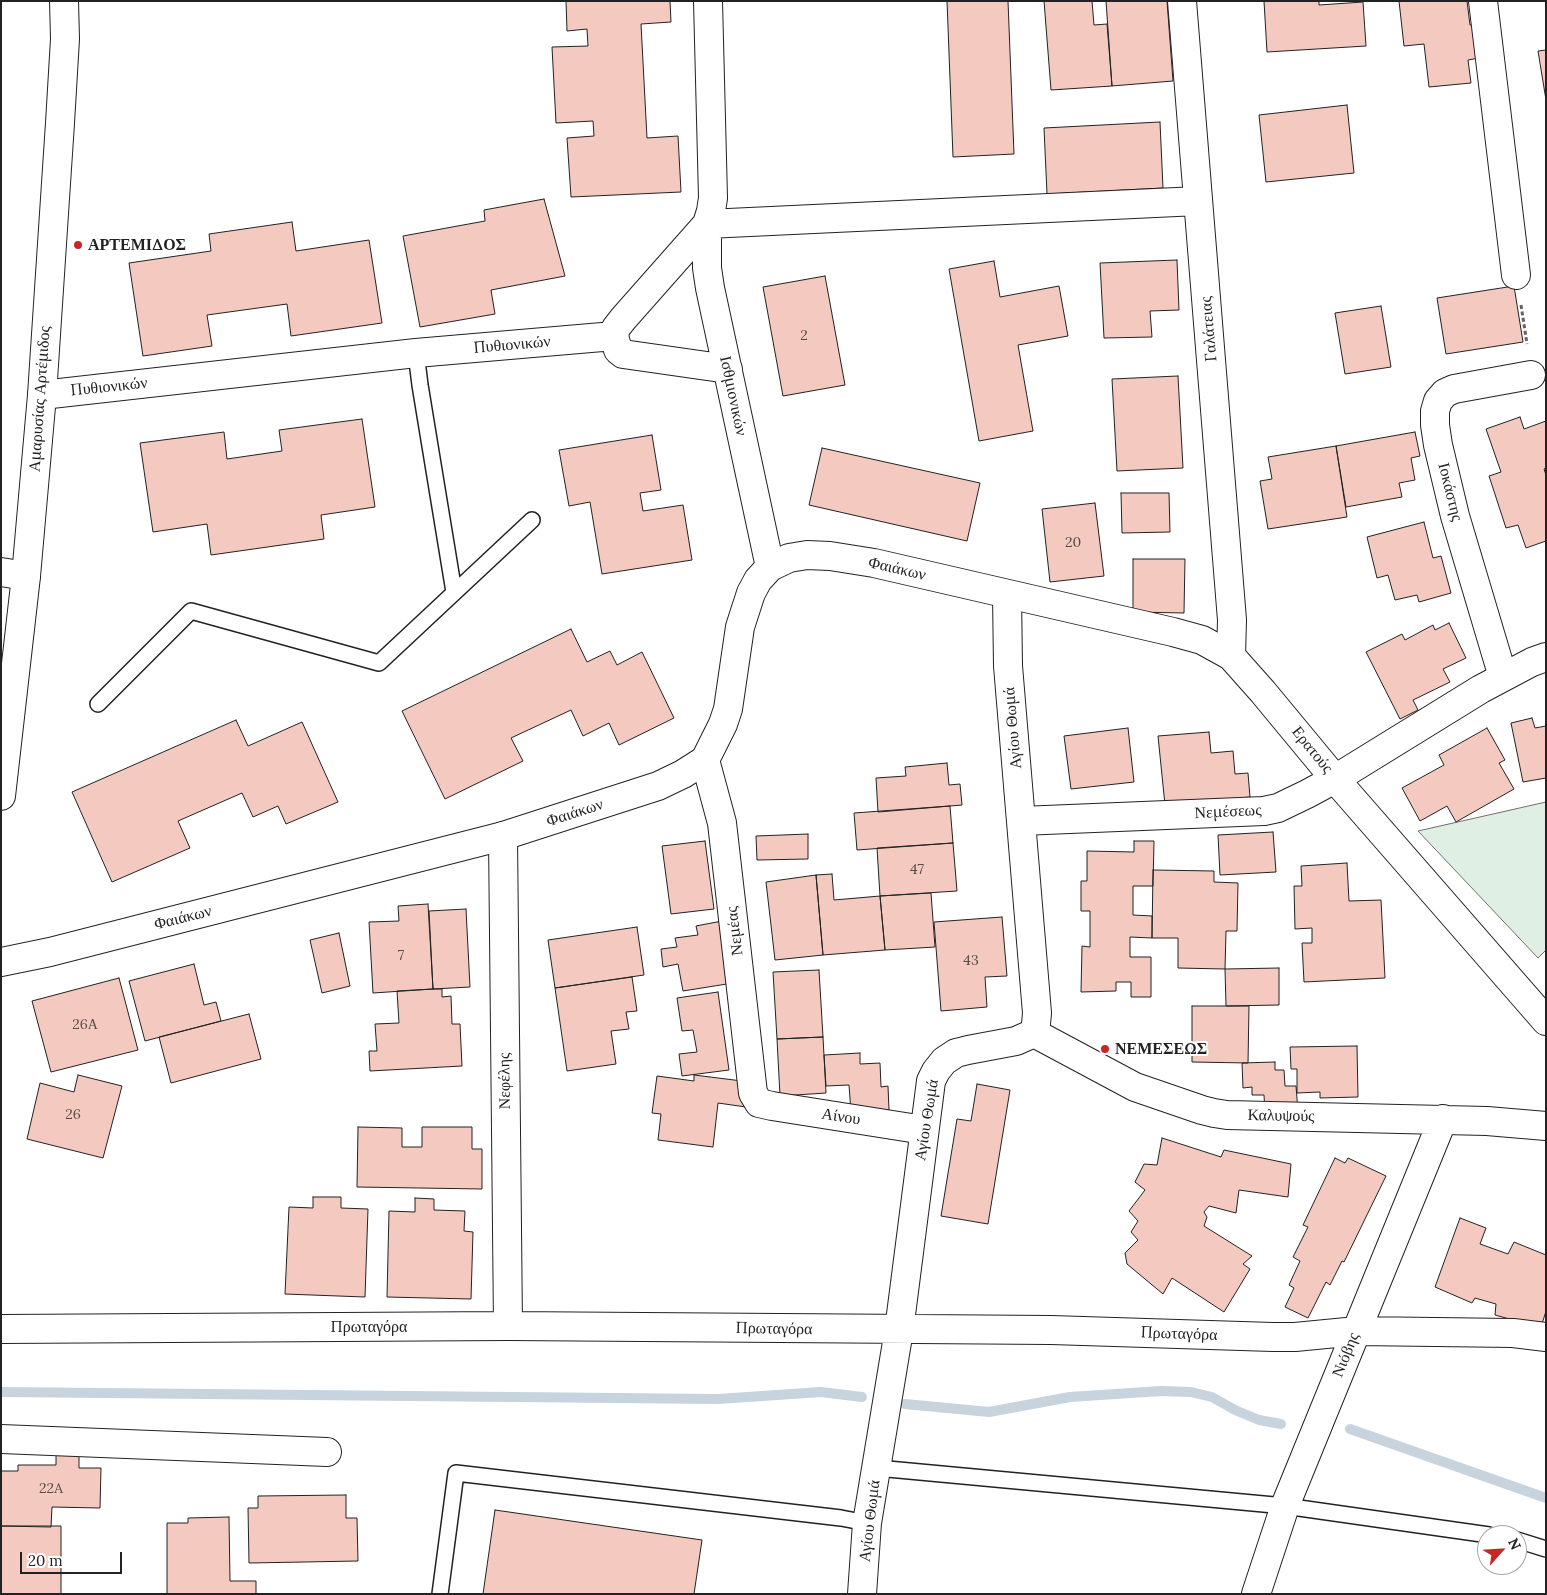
<!DOCTYPE html>
<html>
<head>
<meta charset="utf-8">
<style>
	body { margin:0 }
	#map { position:relative; width:1547px; height:1595px; overflow:hidden; background:#fff; font-family:Lora,serif }
	canvas { display:block }
	.frame { position:absolute; inset:0; border:2px solid #222; pointer-events:none }
	.north { position:absolute; left:1477px; top:1525px; width:50px; height:50px; box-sizing:border-box; background:#fff; border:1px solid #a7a7a7; border-radius:50%; rotate:64deg; font-size:14px; font-weight:700; line-height:20px; text-align:center; color:#222 }
	.north::after { content:''; display:block; margin:auto; width:18px; height:22px; background:#c62828; clip-path:polygon(50% 0,100% 100%,50% 72%,0 100%) }
	.scale { position:absolute; left:20px; top:1552px; width:102px; height:22px; box-sizing:border-box; border:2px solid #222; border-top:0; padding-left:6px; font-size:15px; line-height:18px; white-space:nowrap; color:#222; -webkit-text-stroke:4px #fff; paint-order:stroke }
</style>
</head>
<body>
<div id="map">
<canvas width="1547" height="1595"></canvas>
<div class="frame"></div>
<div class="north">N</div>
<div class="scale">20 m</div>
</div>
<script>
const c = document.querySelector('canvas').getContext('2d');
c.lineJoin = 'round';
function fillPath(path, color) {
  c.fillStyle = color;
  c.fill(path, 'evenodd');
}
function toPath(rows) {
  const path = new Path2D();
  for (const r of rows) {
    path.moveTo(r[0], r[1]);
    for (let i = 2; i < r.length; i += 2) path.lineTo(r[i], r[i + 1]);
  }
  return path;
}
function stroke(path, color, width, dash) {
  c.strokeStyle = color;
  c.lineWidth = width;
  c.lineCap = dash ? 'butt' : 'round';
  c.setLineDash(dash || []);
  c.stroke(path);
}
function write(font, color, halo, rows, align = 'center') {
  c.font = font + ' Lora,serif';
  c.lineWidth = 4;
  c.setLineDash([]);
  c.textBaseline = 'middle';
  c.strokeStyle = halo;
  c.fillStyle = color;
  for (const [text, x, y, turn = 0] of rows) {
    c.save();
    c.translate(x, y);
    c.rotate((+turn || 0) * Math.PI / 180);
    c.textAlign = isNaN(turn) ? turn : align;
    if (halo) c.strokeText(text, 0, 0);
    c.fillText(text, 0, 0);
    c.restore();
  }
}
const green = toPath([
	[1546,802,1546,950,1538,958,1418,831,1546,802]
]);
fillPath(green, '#e0efe3');
stroke(green, '#6f6f6f', 1);
stroke(toPath([
	[1,1392,718,1399,821,1392,862,1397],
	[905,1404,989,1412,1070,1397,1161,1391,1191,1392,1212,1397,1235,1410,1259,1420,1281,1424],
	[1350,1429,1546,1498]
]), '#c7d3dd', 10);
const building = toPath([
	[566,1,670,1,671,22,641,24,647,138,678,136,681,192,571,197,567,138,594,136,593,121,556,123,552,47,588,46,587,29,567,31,566,1],
	[947,1,1008,1,1014,154,953,157,947,1],
	[1044,1,1092,1,1094,25,1107,24,1112,86,1051,90,1044,1],
	[1106,1,1167,1,1173,81,1112,86,1106,1],
	[1264,1,1319,1,1319,5,1363,2,1366,46,1267,52,1264,1],
	[1399,1,1467,1,1470,25,1475,25,1479,58,1468,60,1471,83,1429,87,1424,44,1404,46,1399,1],
	[1546,50,1546,100,1538,51,1546,50],
	[1347,105,1354,173,1266,182,1259,115,1347,105],
	[1160,122,1163,188,1047,194,1044,128,1160,122],
	[544,199,565,276,491,290,495,314,420,327,403,236,485,221,484,210,544,199],
	[292,222,296,251,369,240,382,323,291,336,287,304,207,315,212,346,143,356,129,263,211,251,209,234,292,222],
	[1177,260,1179,310,1150,311,1152,337,1104,338,1100,263,1177,260],
	[994,261,1000,297,1059,286,1068,336,1018,345,1033,431,979,441,949,269,994,261],
	[825,276,845,385,783,396,763,287,825,276],
	[1514,286,1523,342,1446,354,1437,298,1514,286],
	[1381,306,1391,367,1345,374,1335,313,1381,306],
	[1178,376,1183,468,1117,471,1112,379,1178,376],
	[1520,417,1524,429,1546,421,1546,468,1544,469,1546,475,1546,541,1526,548,1518,525,1506,528,1489,476,1501,472,1486,429,1520,417],
	[362,419,375,507,321,515,324,539,211,555,207,524,153,532,140,443,224,432,227,459,282,451,279,430,362,419],
	[1415,432,1420,456,1411,458,1415,480,1399,483,1402,497,1346,507,1336,446,1415,432],
	[652,435,661,490,640,493,643,511,683,505,692,560,602,574,590,502,569,506,559,450,652,435],
	[1336,446,1347,517,1268,529,1260,481,1272,479,1268,457,1336,446],
	[822,448,980,483,967,541,809,505,822,448],
	[1121,493,1169,493,1170,532,1122,533,1121,493],
	[1095,503,1104,576,1050,582,1042,509,1095,503],
	[1424,522,1433,558,1441,556,1451,593,1419,602,1417,595,1395,600,1388,575,1377,578,1367,537,1424,522],
	[1133,559,1185,559,1184,613,1133,612,1133,559],
	[1449,623,1466,658,1443,669,1450,682,1413,700,1418,710,1400,719,1366,652,1402,634,1405,640,1433,625,1435,630,1449,623],
	[571,629,587,662,610,651,617,665,642,652,674,718,619,745,609,723,583,736,571,710,511,738,523,761,445,799,402,711,571,629],
	[1532,718,1535,728,1546,726,1546,778,1523,782,1511,723,1532,718],
	[236,720,248,746,302,722,338,802,286,824,278,806,253,817,242,793,178,821,190,848,112,882,72,792,236,720],
	[1128,728,1134,782,1071,789,1064,736,1128,728],
	[1487,728,1505,760,1499,763,1514,789,1456,822,1447,806,1420,821,1402,788,1444,765,1439,755,1487,728],
	[1209,732,1211,753,1233,751,1235,774,1248,773,1250,797,1165,805,1158,736,1209,732],
	[947,763,949,785,960,784,962,805,878,812,876,778,906,776,905,767,947,763],
	[950,806,953,843,857,850,854,813,950,806],
	[1273,832,1276,872,1220,875,1218,835,1273,832],
	[808,834,808,859,757,860,756,836,808,834],
	[705,841,714,909,671,914,662,846,705,841],
	[1134,841,1154,841,1153,886,1133,886,1133,915,1152,916,1152,938,1130,937,1130,957,1151,957,1151,997,1131,997,1131,982,1116,982,1116,991,1081,992,1082,946,1090,947,1090,911,1081,911,1081,881,1087,881,1087,851,1134,852,1134,841],
	[953,843,957,891,880,896,877,848,953,843],
	[1347,863,1349,901,1381,900,1385,978,1304,982,1302,943,1312,943,1312,928,1295,929,1294,886,1302,886,1301,866,1347,863],
	[1153,870,1214,871,1214,882,1238,883,1237,931,1226,931,1225,969,1178,968,1178,938,1152,938,1153,870],
	[832,874,834,900,880,896,885,950,823,955,816,875,832,874],
	[816,875,823,955,775,960,766,882,816,875],
	[931,893,935,947,885,950,880,896,931,893],
	[428,904,433,989,373,993,369,922,399,921,398,906,428,904],
	[466,909,470,987,433,989,429,911,466,909],
	[1002,917,1007,976,985,977,987,1007,941,1011,934,922,1002,917],
	[722,921,733,983,683,991,678,964,663,967,661,949,677,947,675,938,698,935,696,926,722,921],
	[637,927,644,975,555,988,548,940,637,927],
	[339,933,350,986,322,993,310,940,339,933],
	[194,964,204,1005,216,1002,221,1021,145,1041,129,981,194,964],
	[1279,968,1279,1005,1226,1006,1225,969,1279,968],
	[819,970,823,1037,777,1039,773,972,819,970],
	[632,977,637,1011,626,1012,629,1029,611,1031,616,1064,567,1071,555,988,632,977],
	[119,978,138,1050,51,1072,32,1001,119,978],
	[433,989,442,989,442,997,451,996,452,1024,460,1024,462,1066,370,1071,369,1051,377,1051,375,1024,399,1023,397,991,433,989],
	[718,992,729,1070,682,1076,679,1054,697,1052,693,1030,682,1031,677,998,718,992],
	[1192,1006,1249,1006,1248,1063,1192,1062,1192,1006],
	[249,1014,261,1059,171,1083,159,1037,249,1014],
	[823,1037,826,1093,780,1096,777,1039,823,1037],
	[1357,1046,1358,1097,1320,1098,1320,1092,1297,1093,1297,1069,1291,1069,1290,1047,1357,1046],
	[860,1053,860,1064,880,1063,881,1087,888,1086,889,1110,851,1112,849,1085,826,1086,824,1055,860,1053],
	[1275,1062,1275,1070,1284,1070,1285,1086,1296,1086,1298,1111,1265,1113,1264,1095,1252,1095,1252,1087,1243,1088,1242,1063,1275,1062],
	[78,1075,122,1086,103,1158,27,1139,40,1083,74,1092,78,1075],
	[694,1075,750,1082,746,1107,718,1103,713,1147,658,1140,661,1114,652,1113,657,1076,694,1081,694,1075],
	[977,1084,1010,1090,988,1224,941,1216,957,1119,971,1121,977,1084],
	[358,1127,402,1128,402,1147,422,1147,422,1127,472,1127,472,1149,482,1149,482,1189,357,1187,358,1127],
	[1162,1138,1221,1157,1224,1150,1291,1164,1288,1197,1239,1190,1236,1213,1209,1206,1204,1212,1207,1217,1204,1226,1252,1256,1243,1264,1250,1269,1224,1312,1172,1278,1163,1294,1127,1264,1125,1253,1138,1240,1131,1232,1138,1221,1129,1211,1145,1190,1135,1182,1144,1164,1157,1165,1162,1138],
	[1335,1158,1345,1163,1348,1158,1386,1176,1344,1262,1342,1261,1330,1285,1326,1282,1308,1318,1285,1307,1294,1288,1289,1285,1300,1261,1293,1257,1308,1227,1303,1225,1335,1158],
	[313,1197,341,1197,341,1208,368,1209,365,1297,285,1294,289,1207,313,1208,313,1197],
	[415,1198,434,1199,434,1210,465,1211,464,1231,473,1232,471,1299,387,1297,389,1211,415,1212,415,1198],
	[1460,1218,1486,1228,1480,1244,1508,1254,1514,1242,1546,1255,1546,1311,1542,1324,1524,1323,1495,1315,1496,1304,1475,1298,1472,1303,1435,1287,1460,1218],
	[56,1455,79,1455,79,1468,101,1468,100,1508,52,1507,51,1527,1,1526,1,1471,18,1471,18,1465,56,1465,56,1455],
	[346,1495,346,1518,357,1518,358,1561,249,1563,248,1508,258,1508,258,1496,346,1495],
	[495,1510,702,1540,694,1594,483,1594,495,1510],
	[229,1517,230,1581,256,1581,256,1594,167,1594,167,1523,188,1523,188,1518,229,1517],
	[1,1526,61,1526,61,1594,1,1594,1,1526]
]);
fillPath(building, '#f3c9c0');
stroke(building, '#222', 1);
const service = toPath([
	[416,353,420,385,454,592],
	[98,704,191,611,379,663,532,520],
	[877,1468,1285,1506,1489,1535],
	[1517,1540,1546,1549],
	[440,1594,456,1473,841,1518,867,1523]
]);
const minor = toPath([
	[1182,1,1232,620,1231,656],
	[1483,1,1516,275],
	[614,336,618,350,623,354,728,369],
	[42,395,416,353,614,336,616,328,623,319,707,224,711,211,713,198,708,1],
	[770,567,710,288,707,268,707,224,1198,201],
	[1503,677,1455,516,1438,445,1435,425,1435,411,1438,401,1445,393,1454,389,1531,375],
	[705,760,722,823,753,1093,759,1103,772,1106,924,1130],
	[1021,821,1264,811,1278,808,1307,794,1335,779,1481,689,1532,662,1546,657],
	[503,836,508,1326],
	[1034,1033,1135,1087,1202,1110,1214,1113,1227,1115,1487,1121,1546,1126],
	[1,1329,508,1326,1051,1330,1273,1337,1295,1337,1357,1331,1513,1333,1546,1337],
	[1,1439,327,1452],
	[862,1594,867,1523,899,1330,931,1081,936,1071,944,1061,956,1053,968,1050,1016,1041,1034,1033,1036,1024,1037,1013,1008,666,1007,595],
	[1256,1594,1285,1506,1443,1119]
]);
const tertiary = toPath([
	[1,572,26,576],
	[1,962,50,952,503,836,658,786,683,774,705,760,723,724,728,709,740,627,751,593,758,580,770,567,789,558,807,555,830,556,874,563,1173,632,1202,640,1231,656,1263,692,1335,779,1546,1021]
]);
const secondary = toPath([
	[1,796,26,576,42,395,60,123,65,39,64,1]
]);
stroke(service, '#222', 18);
stroke(minor, '#222', 30);
stroke(tertiary, '#222', 30);
stroke(secondary, '#222', 30);
stroke(toPath([
	[1521,305,1527,344]
]), '#646464', 3, [4, 2.5]);
stroke(service, '#fff', 15);
stroke(minor, '#fff', 28);
stroke(tertiary, '#fff', 28);
stroke(secondary, '#fff', 28);
for (const [x, y, r, color] of [
	[78,245,5,"#c62828"],
	[1105,1049,5,"#c62828"]
]) {
  const dot = new Path2D();
  dot.arc(x, y, r, 0, 2 * Math.PI);
  c.fillStyle = color;
  c.fill(dot);
  stroke(dot, '#fff', 2);
}
write('14px', '#564c4a', null, [
	["2",804,336],
	["20",1073,543],
	["47",917,870],
	["7",401,956],
	["43",971,961],
	["26Α",85,1025],
	["26",73,1115],
	["22A",51,1489]
]);
write('bold 16px', '#222', '#fff', [
	["ΑΡΤΕΜΙΔΟΣ",88,245],
	["ΝΕΜΕΣΕΩΣ",1115,1049]
], 'left');
write('16px', '#222', '#fff', [
	["Γαλάτειας",1209,329,-95],
	["Πυθιονικών",512,345,-5],
	["Πυθιονικών",109,387,-6],
	["Ισθμιονικών",733,396,78],
	["Αμαρυσίας Αρτέμιδος",40,399,-86],
	["Ιοκάστης",1450,492,76],
	["Φαιάκων",897,569,13],
	["Αγίου Θωμά",1013,728,-95],
	["Ερατούς",1312,750,51],
	["Νεμέσεως",1228,812,-3],
	["Φαιάκων",575,813,-18],
	["Φαιάκων",183,918,-14],
	["Νεμέας",735,931,-97],
	["Νεφέλης",505,1081,-91],
	["Καλυψούς",1281,1116,1],
	["Αίνου",841,1117,9],
	["Αγίου Θωμά",927,1120,-81],
	["Πρωταγόρα",369,1327],
	["Πρωταγόρα",774,1329,1],
	["Πρωταγόρα",1179,1334,2],
	["Νιόβης",1346,1355,-68],
	["Αγίου Θωμά",870,1521,-83]
]);
</script>
</body>
</html>
